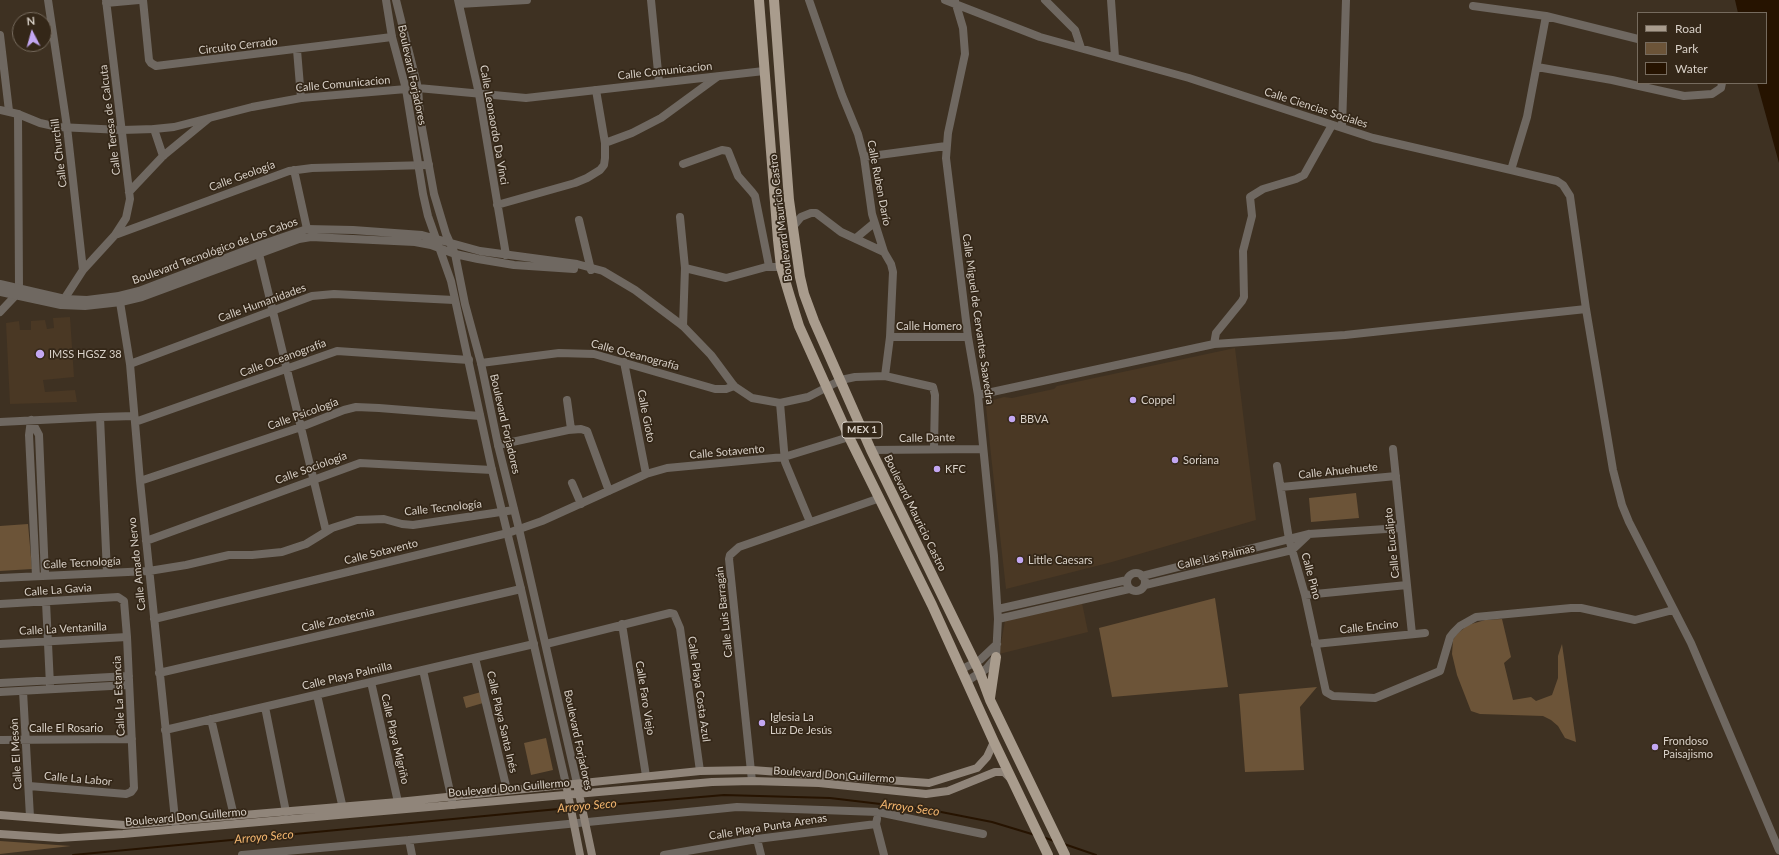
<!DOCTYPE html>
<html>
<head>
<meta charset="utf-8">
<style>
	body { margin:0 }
	#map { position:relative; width:1779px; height:855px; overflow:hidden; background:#3e3122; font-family:Lato,sans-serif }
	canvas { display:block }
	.legend { position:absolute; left:1637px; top:12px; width:130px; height:72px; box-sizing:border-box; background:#342718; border:1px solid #766b5e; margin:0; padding:5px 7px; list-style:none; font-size:12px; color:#d8d0c7 }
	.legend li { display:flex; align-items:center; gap:8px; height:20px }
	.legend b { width:20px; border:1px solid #766b5e }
	.north { position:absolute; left:12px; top:12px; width:40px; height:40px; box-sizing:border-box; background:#342718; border:1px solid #766b5e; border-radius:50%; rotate:354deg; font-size:11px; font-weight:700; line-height:16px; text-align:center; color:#d8d0c7 }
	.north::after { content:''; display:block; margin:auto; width:14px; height:18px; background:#c3a7f2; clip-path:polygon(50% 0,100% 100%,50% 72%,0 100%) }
</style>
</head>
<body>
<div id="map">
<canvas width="1779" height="855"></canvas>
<ul class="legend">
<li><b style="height:5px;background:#a99c8d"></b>Road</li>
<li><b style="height:11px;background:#6c5438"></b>Park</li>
<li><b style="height:11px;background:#261300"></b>Water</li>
</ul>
<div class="north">N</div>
</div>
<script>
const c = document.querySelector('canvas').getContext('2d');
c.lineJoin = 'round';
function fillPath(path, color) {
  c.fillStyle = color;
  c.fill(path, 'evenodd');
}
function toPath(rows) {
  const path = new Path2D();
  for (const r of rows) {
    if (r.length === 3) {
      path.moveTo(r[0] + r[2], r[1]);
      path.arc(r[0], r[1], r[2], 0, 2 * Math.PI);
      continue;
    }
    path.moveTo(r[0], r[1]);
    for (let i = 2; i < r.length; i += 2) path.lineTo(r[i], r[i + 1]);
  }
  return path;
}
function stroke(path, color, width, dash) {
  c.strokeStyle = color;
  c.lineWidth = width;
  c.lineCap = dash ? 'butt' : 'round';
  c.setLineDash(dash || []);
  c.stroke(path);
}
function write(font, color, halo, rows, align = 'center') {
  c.font = font + ' Lato,sans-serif';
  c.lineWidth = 3.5;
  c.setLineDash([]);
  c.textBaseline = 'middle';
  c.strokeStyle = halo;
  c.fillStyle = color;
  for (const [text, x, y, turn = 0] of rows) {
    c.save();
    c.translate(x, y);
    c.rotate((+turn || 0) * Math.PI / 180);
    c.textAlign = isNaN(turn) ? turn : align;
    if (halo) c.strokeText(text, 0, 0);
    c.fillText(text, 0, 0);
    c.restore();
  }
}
fillPath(toPath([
	[70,317,74,377,43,380,45,392,75,390,77,402,10,404,6,323,19,321,20,330,31,330,31,321,45,320,47,329,54,328,53,318],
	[1235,348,1256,520,1112,562,1006,589,991,455,986,406,988,403,993,400,1004,397,1012,398,1054,389,1057,386],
	[1082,603,1088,632,999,654,1005,621]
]), '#4a3824');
fillPath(toPath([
	[1356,493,1359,518,1311,522,1309,498],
	[28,524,32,569,0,571,0,526],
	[1215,598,1228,687,1112,697,1099,628],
	[1502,619,1511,657,1504,663,1513,700,1531,697,1536,701,1552,695,1558,678,1558,656,1562,644,1576,742,1565,738,1558,726,1551,720,1543,716,1480,714,1471,711,1457,675,1452,654,1453,640,1457,634,1468,625,1485,620],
	[1317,687,1300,707,1304,770,1245,772,1239,694],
	[481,692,483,703,466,708,463,697],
	[546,738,553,770,531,775,524,743],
	[0,841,71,846,0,854]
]), '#6c5438');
fillPath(toPath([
	[1735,0,1779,0,1779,163,1757,83,1766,83,1766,13,1738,13]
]), '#261300');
stroke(toPath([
	[584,807,724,795,830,798,931,810,992,822,1035,835],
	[1043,837,1054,841],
	[1064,844,1096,855],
	[73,855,569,808]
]), '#261300', 2);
stroke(toPath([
	[48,0,67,127,83,270,61,304],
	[106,0,130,199,126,218,115,235],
	[143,0,149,60,151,63,156,66,392,37],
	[458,0,479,94,506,255],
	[651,0,659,82],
	[809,0,842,95,858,134,864,157,872,214,884,252,891,264,893,272,890,337,885,376],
	[945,0,1040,37,1189,78,1373,138,1511,170,1557,181,1563,185,1570,196,1586,309,1613,470,1622,505,1629,522,1691,643,1779,850],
	[1045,0,1075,30,1081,48],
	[1111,0,1115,57],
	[955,1,963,28,965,54,948,133,946,158,968,337,978,395,994,556,998,619,996,657,986,669,967,681],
	[106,3,139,0],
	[459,4,527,0],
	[1473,6,1546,16,1527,117,1511,170],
	[1546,16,1638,39],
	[0,35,9,111],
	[297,50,301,98],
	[1537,67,1612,80,1684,96,1712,94,1721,88,1722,83],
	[1342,128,1346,0],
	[154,129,163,156],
	[605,143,632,133,661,118,717,77],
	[864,157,946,146],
	[683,164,722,150,728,151,738,176,752,192,755,196,769,266],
	[294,170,307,229],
	[129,192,163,156,208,119],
	[497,205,575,183,587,178,600,170,604,165,605,158,605,143,596,90],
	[680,217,685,268,683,326],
	[579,220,591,270],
	[792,228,801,217,811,213,816,213,841,232,884,252],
	[856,238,874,223],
	[259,254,326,531],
	[685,268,726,278,766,267,781,267],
	[83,270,115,235,289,171,312,168,429,165],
	[119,296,130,364,140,481,176,829],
	[0,312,16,295,19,288,18,114],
	[890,337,968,337],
	[1214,344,1216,333,1242,301,1244,297,1243,251,1252,216,1250,197,1263,189,1296,179,1304,175,1332,125],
	[624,362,646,474],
	[481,363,559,353,594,354,715,389,726,389,734,386],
	[130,364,312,296,334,294,454,300],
	[841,380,855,377,885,376,933,387,935,395,934,448],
	[978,395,1214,344,1345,335,1586,309],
	[567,400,571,429],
	[780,403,785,462,810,522],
	[31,420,39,435,45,576],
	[31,420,29,435,36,576],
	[0,422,100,417],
	[135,422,337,351,469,360],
	[498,445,568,430,581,429,587,431,609,491],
	[1393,449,1412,634],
	[871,450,983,449],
	[1277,466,1289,539,1305,595,1326,692,1333,696,1375,698,1440,671,1450,637,1454,632,1460,626,1476,617,1571,608,1581,608,1635,620,1673,610],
	[140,481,301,427,344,410,356,407,379,408,480,416],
	[572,483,581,504],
	[1281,487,1396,476],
	[146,541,360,463,492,470],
	[1136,582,9],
	[107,573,100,417,134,416],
	[1142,576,1309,534,1401,528],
	[0,578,149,571,186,565,229,555,252,555,282,552,306,544,332,528,357,520,384,519,402,524,413,525,514,510],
	[1145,585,1292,550,1309,534],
	[1305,595,1407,585],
	[46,602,50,685],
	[0,604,118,597,124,601,127,637,134,788,131,792,126,794,29,786],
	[998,609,1127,580],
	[154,619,508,533,542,521,646,474,667,468,784,457,849,437],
	[998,619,1129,589],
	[622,624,646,776],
	[0,644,127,637],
	[546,644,670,613,674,614,680,628,700,771],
	[1315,644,1425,633],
	[475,658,507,790],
	[962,669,980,660,997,644],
	[423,670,453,805],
	[159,673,521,589],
	[371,682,398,802],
	[0,683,129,676],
	[23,691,30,817],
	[0,692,129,685],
	[317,695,344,813],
	[265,707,286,812],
	[211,719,234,816],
	[165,730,534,644],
	[0,740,132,739],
	[752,781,729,559,730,555,739,547,880,498],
	[877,819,876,824,884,855],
	[757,839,761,855],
	[409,840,412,855],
	[242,855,409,840,737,807,878,812,983,834],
	[664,855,757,839,876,824]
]), '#6f6861', 8);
stroke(toPath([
	[386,0,392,37,406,89,423,194,428,216,451,281,492,470,521,589,566,784],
	[396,0,418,88,420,117,434,194,446,234,455,254,465,304,481,363,498,445,519,529,577,783],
	[0,110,18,114,40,123,58,127,122,130,154,129,174,127,252,107,301,98,418,88,526,98,764,71],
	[0,284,65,299,87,300,119,296,139,291,260,245,307,229,353,230,422,235,480,251,577,264,603,271,635,290,683,326,711,355,734,386,752,398,780,403,808,397,841,380],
	[0,292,61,305,85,306,121,302,142,297,299,239,311,237,415,242,431,245,455,254,478,259,514,265,574,269]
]), '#6f6861', 8);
stroke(toPath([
	[567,789,580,855],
	[578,789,592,855],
	[0,815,124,825,398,802,700,771,752,770,929,783,977,768,987,757,994,742],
	[0,834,59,838,123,834,712,782,752,781,819,783,926,794,948,791,995,772,1004,772,1011,779]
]), '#90857a', 8);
stroke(toPath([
	[759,0,778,240,781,267,790,297,799,326,849,437,932,605,994,742,1048,855],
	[774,0,789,200,800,277,804,294,814,321,871,450,980,673,990,700,1065,855],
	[990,698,996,657]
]), '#a99c8d', 10);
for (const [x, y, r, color] of [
	[40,354,5,"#c3a7f2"],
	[1133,400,4,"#c3a7f2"],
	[1012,419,4,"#c3a7f2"],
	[1175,460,4,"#c3a7f2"],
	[937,469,4,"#c3a7f2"],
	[1020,560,4,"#c3a7f2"],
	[762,723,4,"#c3a7f2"],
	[1655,747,4,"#c3a7f2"]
]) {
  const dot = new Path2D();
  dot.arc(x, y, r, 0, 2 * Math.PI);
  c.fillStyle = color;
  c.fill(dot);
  stroke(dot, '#342718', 1.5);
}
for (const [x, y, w] of [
	[862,430,40]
]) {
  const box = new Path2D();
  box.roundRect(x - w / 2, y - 8, w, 16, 3);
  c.fillStyle = '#342718';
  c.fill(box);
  stroke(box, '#d8d0c7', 1);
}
write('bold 10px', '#d8d0c7', null, [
	["MEX 1",862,430]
]);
write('11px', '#d8d0c7', '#342718', [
	["Circuito Cerrado",238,46,-7],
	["Calle Comunicacion",665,71,-6],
	["Boulevard Forjadores",412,75,78],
	["Calle Comunicacion",343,84,-5],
	["Calle Ciencias Sociales",1316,108,18],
	["Calle Teresa de Calcuta",110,120,-97],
	["Calle Leonaordo Da Vinci",494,125,80],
	["Calle Churchill",59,153,-97],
	["Calle Geología",242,176,-20],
	["Calle Ruben Darío",879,183,79],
	["Boulevard Mauricio Castro",781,218,-97],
	["Boulevard Tecnológico de Los Cabos",215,251,-20],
	["Calle Humanidades",262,303,-20],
	["Calle Miguel de Cervantes Saavedra",978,319,82],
	["Calle Homero",929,326],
	["Calle Oceanografía",635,355,15],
	["Calle Oceanografía",283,358,-20],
	["Calle Psicología",303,414,-20],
	["Calle Gioto",646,416,79],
	["Boulevard Forjadores",505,424,77],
	["Calle Dante",927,438,-1],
	["Calle Sotavento",727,452,-5],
	["Calle Sociología",311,468,-20],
	["Calle Ahuehuete",1338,471,-6],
	["Calle Tecnología",443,508,-6],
	["Boulevard Mauricio Castro",915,513,64],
	["Calle Eucalipto",1392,543,-96],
	["Calle Sotavento",381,552,-14],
	["Calle Las Palmas",1216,557,-13],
	["Calle Tecnología",82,563,-3],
	["Calle Amado Nervo",137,564,-96],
	["Calle Pino",1311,576,75],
	["Calle La Gavia",58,590,-4],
	["Calle Luis Barragán",724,612,-96],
	["Calle Zootecnia",338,620,-13],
	["Calle Encino",1369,627,-6],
	["Calle La Ventanilla",63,629,-3],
	["Calle Playa Palmilla",347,676,-13],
	["Calle Playa Costa Azul",699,689,82],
	["Calle La Estancia",119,696,-93],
	["Calle Faro Viejo",645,698,81],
	["Calle Playa Santa Inés",502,722,77],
	["Calle El Rosario",66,728],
	["Calle Playa Migriño",395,739,77],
	["Boulevard Forjadores",578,740,78],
	["Calle El Mesón",16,754,-93],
	["Boulevard Don Guillermo",834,775,4],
	["Calle La Labor",78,779,5],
	["Boulevard Don Guillermo",509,788,-5],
	["Boulevard Don Guillermo",186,817,-5],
	["Calle Playa Punta Arenas",768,827,-9]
]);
write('11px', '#d8d0c7', '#342718', [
	["IMSS HGSZ 38",49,354],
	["Coppel",1141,400],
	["BBVA",1020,419],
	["Soriana",1183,460],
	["KFC",945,469],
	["Little Caesars",1028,560],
	["Iglesia La",770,717],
	["Luz De Jesús",770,730],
	["Frondoso",1663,741],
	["Paisajismo",1663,754]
], 'left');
write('italic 12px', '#f3b56e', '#342718', [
	["Arroyo Seco",587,806,-5],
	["Arroyo Seco",910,808,8],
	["Arroyo Seco",264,837,-5]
]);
</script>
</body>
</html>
